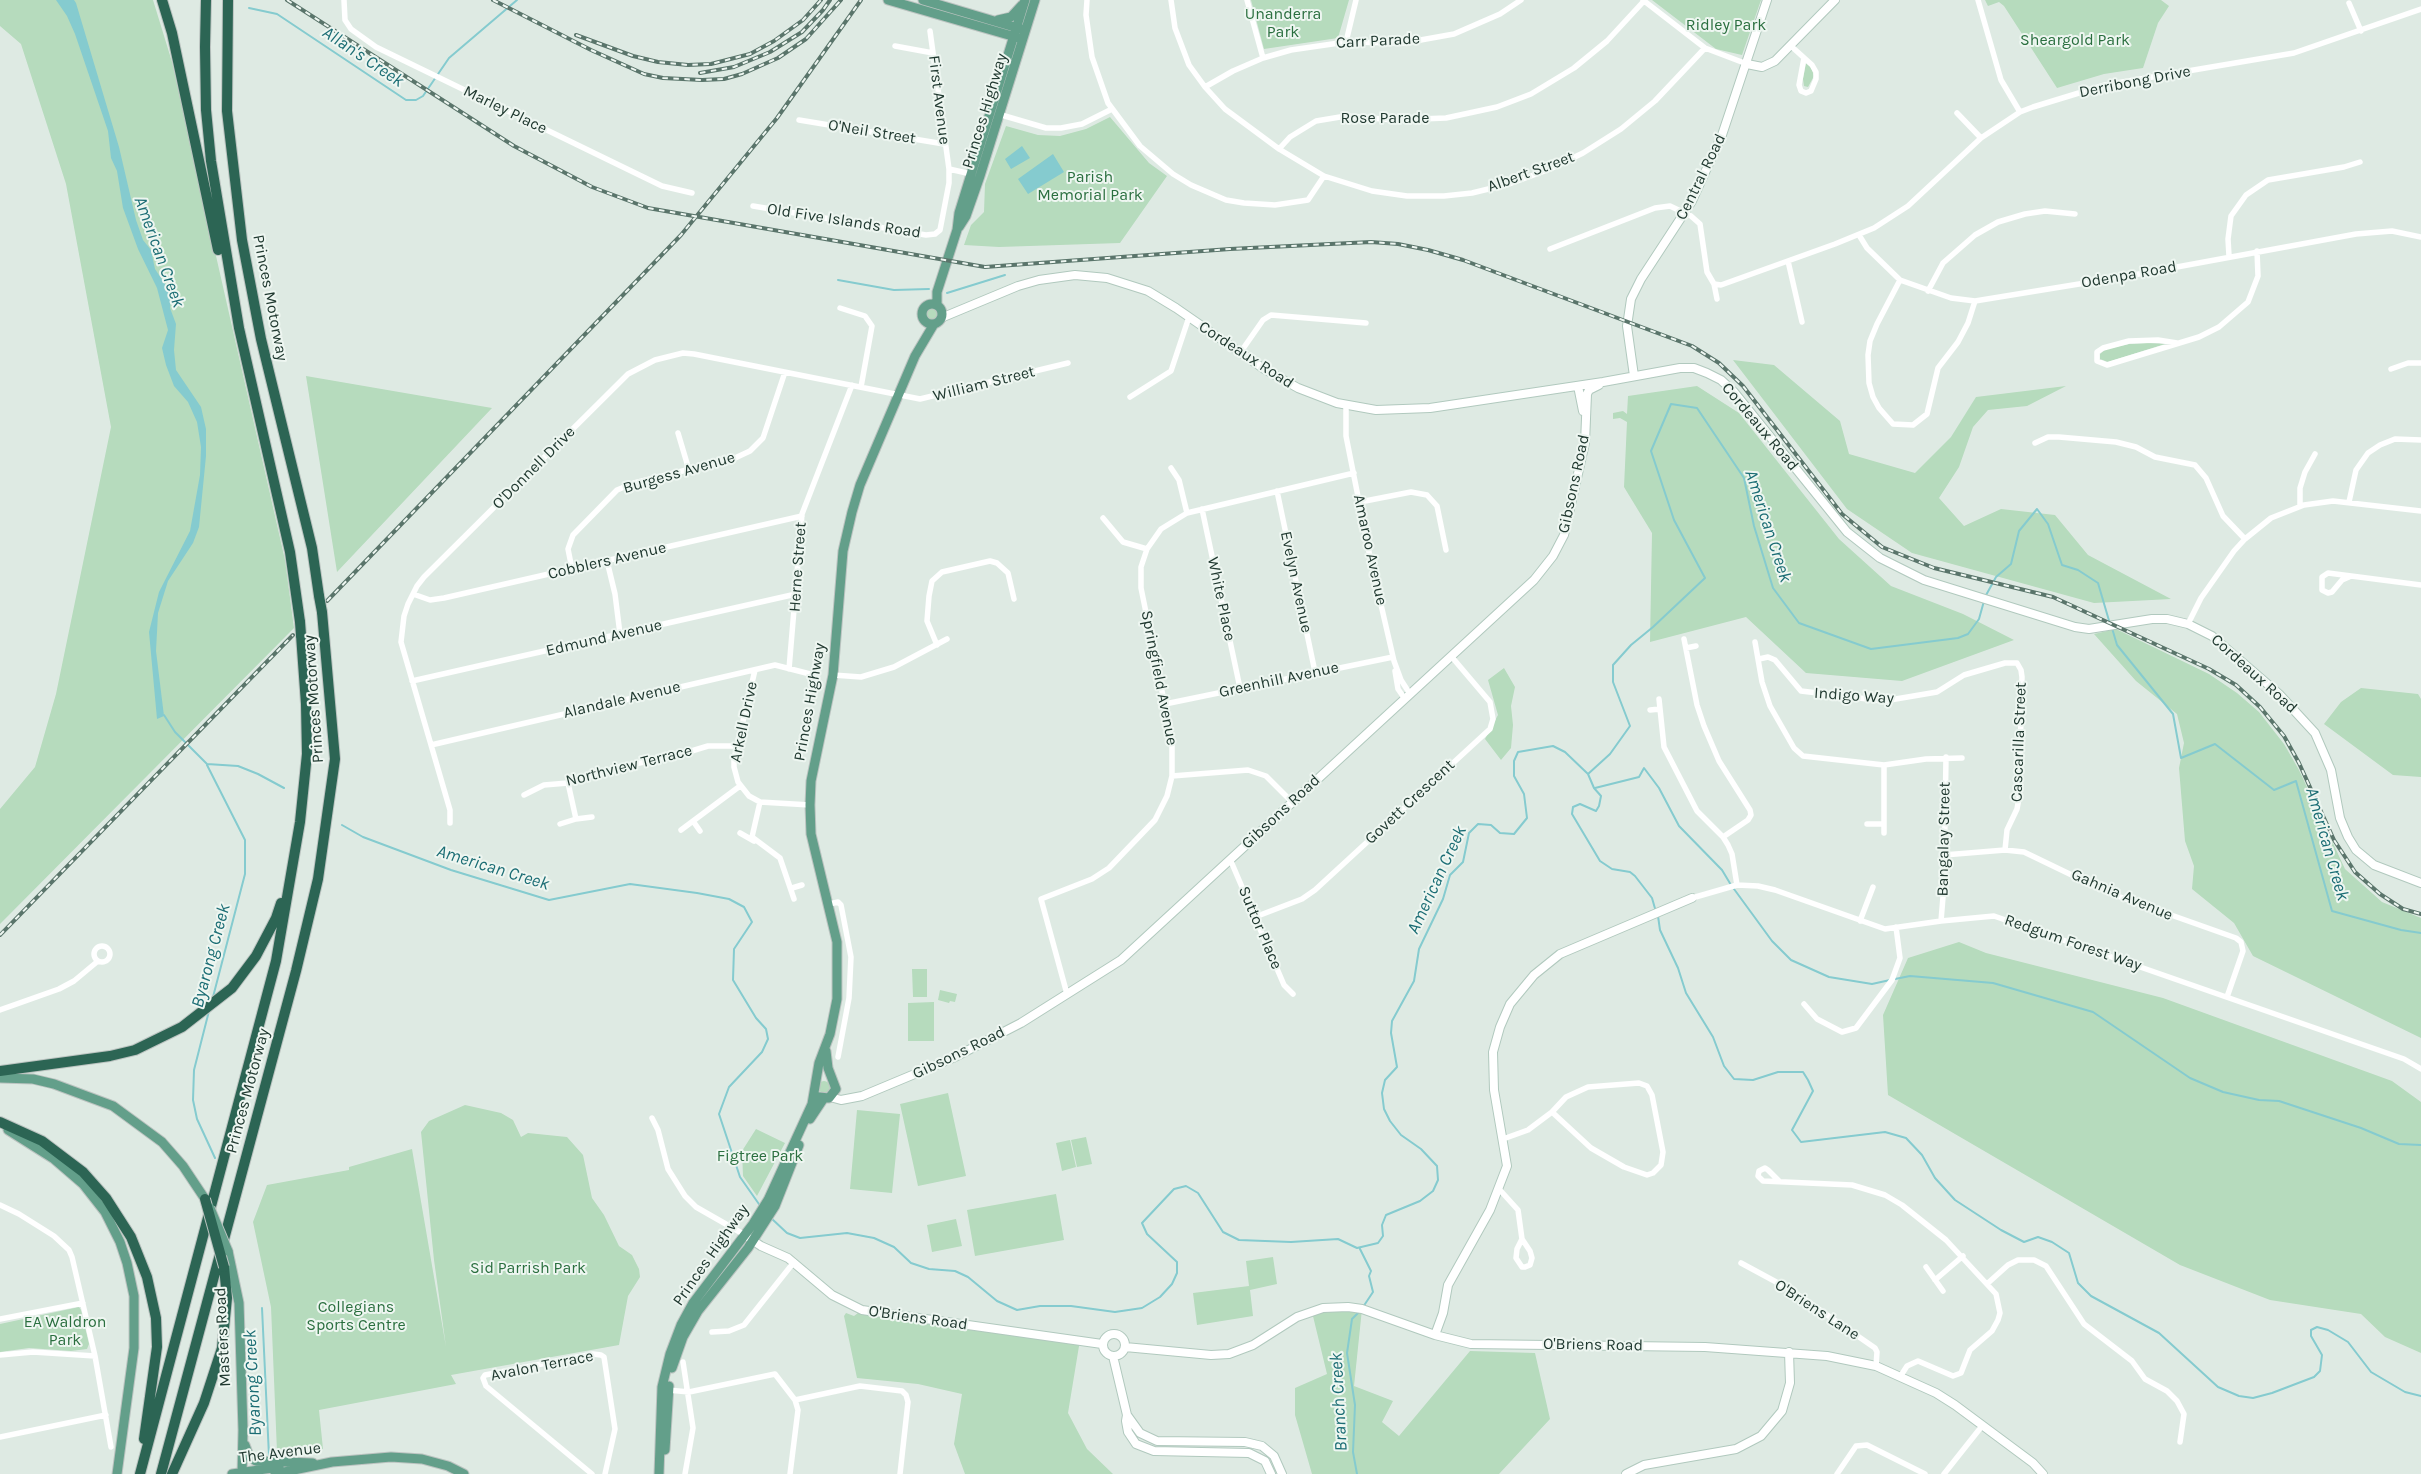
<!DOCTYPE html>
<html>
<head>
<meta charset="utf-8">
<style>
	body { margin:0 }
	canvas { display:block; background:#deeae3 }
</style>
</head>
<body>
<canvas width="2421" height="1474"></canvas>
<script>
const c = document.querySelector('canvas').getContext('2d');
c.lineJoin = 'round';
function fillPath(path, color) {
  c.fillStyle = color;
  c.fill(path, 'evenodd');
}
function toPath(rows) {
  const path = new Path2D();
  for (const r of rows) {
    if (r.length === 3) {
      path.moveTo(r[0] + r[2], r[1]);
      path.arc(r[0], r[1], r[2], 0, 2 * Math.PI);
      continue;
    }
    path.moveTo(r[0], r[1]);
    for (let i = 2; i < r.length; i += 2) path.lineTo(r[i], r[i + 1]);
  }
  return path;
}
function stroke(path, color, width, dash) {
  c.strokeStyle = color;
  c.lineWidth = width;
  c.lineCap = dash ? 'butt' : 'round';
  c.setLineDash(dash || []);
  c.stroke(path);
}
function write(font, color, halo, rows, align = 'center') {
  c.font = font + ' Karla,sans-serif';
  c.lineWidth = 4;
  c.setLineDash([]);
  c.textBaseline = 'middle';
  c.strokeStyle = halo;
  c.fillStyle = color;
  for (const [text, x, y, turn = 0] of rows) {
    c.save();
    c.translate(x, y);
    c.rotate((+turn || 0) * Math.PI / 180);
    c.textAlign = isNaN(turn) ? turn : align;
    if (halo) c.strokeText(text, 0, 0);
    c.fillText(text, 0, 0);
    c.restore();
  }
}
fillPath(toPath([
	[0,0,153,0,172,62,285,560,294,628,0,924,0,809,35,767,56,694,111,427,66,184,21,44,0,26],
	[1251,0,1349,0,1338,38,1264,49],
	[1652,0,1761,0,1742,55,1716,49],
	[1985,0,2161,0,2169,6,2158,23,2143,68,2104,74,2057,88,2004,6,1999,2,1988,6],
	[1806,63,1811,67,1814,76,1808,87,1804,86,1803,79],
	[1110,117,1149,163,1167,176,1120,243,999,247,964,245,971,225,984,212,985,184,1006,126,1038,135,1060,136,1086,129],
	[932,314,6],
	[2147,343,2165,344,2108,362,2100,359,2100,354,2106,349,2129,344],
	[1733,360,1774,365,1840,421,1849,454,1915,473,1951,437,1976,397,2066,386,2027,406,1988,410,1973,427,1959,467,1939,498,1964,526,2001,509,2055,515,2088,555,2171,599,2094,603,1912,553,1847,509],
	[306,376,492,408,337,572],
	[1697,386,1739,413,1839,539,1891,586,1963,614,2014,640,1902,681,1806,673,1746,617,1650,642,1652,533,1624,487,1627,422,1620,418,1613,419,1613,413,1623,411,1627,414,1628,396],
	[2116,629,2209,674,2237,693,2259,712,2284,744,2299,770,2345,869,2382,902,2421,918,2421,1038,2253,956,2234,923,2192,889,2194,866,2185,841,2179,768,2184,743,2177,714,2136,681,2094,634],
	[1504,668,1515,687,1511,706,1513,725,1511,748,1501,760,1485,739,1498,715,1488,680],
	[2361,688,2418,694,2421,699,2421,777,2393,775,2324,724,2341,702],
	[1959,942,1986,953,2163,998,2392,1081,2421,1102,2421,1353,2385,1337,2361,1314,2270,1300,2180,1265,1888,1095,1883,1015,1908,958],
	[927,969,927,997,913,997,912,969],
	[940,990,957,994,955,1002,950,1001,949,1003,938,1000],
	[934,1002,934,1041,908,1041,908,1003],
	[824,1087,6],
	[948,1093,966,1176,918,1186,900,1104],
	[465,1105,501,1113,513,1120,521,1137,528,1133,567,1137,583,1155,592,1198,604,1215,619,1246,632,1255,639,1269,640,1277,628,1296,619,1345,451,1375,456,1384,319,1410,323,1449,277,1452,271,1307,253,1222,267,1185,349,1170,349,1167,412,1149,446,1347,434,1260,421,1132,429,1121],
	[857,1110,900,1114,892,1193,850,1189],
	[756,1129,785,1143,757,1196,743,1176,742,1151],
	[1086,1137,1092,1164,1077,1167,1071,1140],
	[1070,1140,1076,1167,1062,1171,1056,1143],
	[1056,1194,1064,1240,975,1256,967,1210],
	[956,1219,962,1246,932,1252,927,1225],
	[1273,1257,1277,1284,1250,1290,1253,1316,1197,1325,1193,1293,1249,1286,1246,1261],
	[79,1307,81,1310,89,1344,87,1349,71,1351,29,1348,0,1352,0,1324],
	[1362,1309,1354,1386,1393,1401,1382,1422,1399,1436,1470,1351,1535,1353,1550,1419,1499,1474,1312,1474,1295,1415,1295,1388,1327,1374,1312,1312],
	[862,1310,1080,1340,1068,1413,1087,1449,1113,1474,965,1474,954,1444,962,1394,918,1384,857,1378,844,1316,846,1313,854,1316]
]), '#b6dbbd');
fillPath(toPath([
	[56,0,74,0,76,3,119,147,136,220,143,240,151,250,155,269,167,287,171,299,170,308,176,324,174,350,176,370,201,407,206,429,206,456,199,527,193,543,168,581,158,613,156,651,164,716,157,719,149,632,159,592,190,531,200,475,201,447,197,422,188,402,174,386,166,365,162,348,168,330,157,288,138,249,123,208,117,171,111,158,108,131,75,34,67,16],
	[1022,146,1030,158,1011,169,1005,159],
	[1053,154,1064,172,1028,194,1018,179]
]), '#85cbcf');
stroke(toPath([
	[249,8,277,14,406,100,416,100,423,96,449,58,517,0],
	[838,280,894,290,929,289],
	[947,293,1005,275],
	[1985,597,1996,577,2011,564,2019,531,2037,509,2048,524,2062,565,2078,570,2098,583,2110,624],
	[2112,628,2117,645,2173,714,2181,758,2215,744,2274,790,2296,781,2332,911,2401,930,2421,933],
	[164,715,175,732,207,764,238,766,258,774,284,788],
	[207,765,245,840,245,874,213,997],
	[1588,774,1594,788,1601,796,1599,806,1596,811,1580,804,1573,807,1572,814,1600,861,1612,869,1630,872,1635,876,1652,898,1656,912],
	[1595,788,1639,777,1644,768,1659,788,1679,826,1722,870,1731,885],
	[342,825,363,837,451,870,549,900,630,884,697,893,729,899,744,907,752,922,734,949,733,980,756,1018,766,1029,768,1039,762,1052,729,1087,719,1114,740,1177,761,1207],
	[1734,889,1772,941,1791,960,1829,977,1872,984,1890,980],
	[1658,916,1660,930,1678,968,1686,993,1713,1037,1724,1066,1734,1079,1753,1080,1778,1072,1803,1072,1808,1080,1813,1091,1792,1130,1801,1142,1885,1132,1906,1138,1922,1155,1935,1178,1955,1200,2001,1230,2024,1242,2038,1237,2052,1242,2069,1253,2078,1283,2091,1296,2159,1333,2218,1387,2239,1396,2253,1398,2272,1393,2314,1377,2320,1371,2322,1355,2311,1336,2311,1330,2317,1327,2328,1330,2348,1342,2371,1372,2405,1392,2421,1396],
	[1895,979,1910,976,1993,983,2093,1012,2190,1078,2223,1092,2259,1100,2279,1101,2361,1128,2399,1144,2421,1145],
	[209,1011,194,1070,193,1100,197,1119,215,1158],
	[771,1218,787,1233,800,1238,847,1233,874,1238,894,1247,911,1263,929,1269,955,1271,968,1277,997,1301,1017,1310,1040,1306,1071,1306,1115,1312,1142,1308,1160,1297,1172,1284,1177,1273,1177,1262,1147,1234,1142,1223,1174,1189,1186,1186,1198,1193,1223,1232,1239,1240,1291,1242,1338,1239,1357,1248,1378,1243,1383,1236,1382,1225,1386,1215,1420,1201,1433,1191,1438,1180,1437,1166,1421,1149,1401,1135,1390,1121,1384,1109,1382,1093,1385,1080,1397,1067,1391,1033,1392,1021,1414,981,1419,949,1443,899,1450,875,1463,862,1469,833,1478,824,1491,825,1500,833,1514,834,1527,818,1524,794,1514,776,1514,761,1518,752,1553,746,1565,752,1588,774,1610,754,1630,726,1613,682,1613,665,1631,645,1653,627,1705,578,1674,520,1651,451,1671,404,1697,408,1744,478,1754,526,1773,588,1799,623,1871,649,1958,638,1968,634,1979,619,1984,601],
	[1360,1249,1371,1271,1369,1276,1373,1292,1363,1307],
	[262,1308,269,1456],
	[1357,1474,1353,1452,1355,1405,1347,1353,1352,1319,1360,1311]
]), '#85cbcf', 2);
const secondary = toPath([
	[1747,64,1762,67,1775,61,1835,0],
	[941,318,1018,286,1039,280,1075,275,1107,278,1148,291,1176,308,1264,369,1298,388,1337,403,1376,410,1430,408,1603,382,1680,368,1694,368,1707,373,1721,380,1734,392,1847,532,1880,558,1924,580,2075,627,2089,629,2152,619,2167,619,2188,624,2212,636,2279,694,2315,733,2331,770,2340,818,2348,837,2356,850,2374,865,2421,883],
	[1634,376,1627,326,1631,299,1641,279,1692,201,1722,135,1767,0],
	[1578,386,1583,411],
	[830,1097,841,1100,862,1096,953,1058,1021,1023,1121,960,1534,580,1553,556,1564,535,1585,443,1587,394,1589,390,1599,385],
	[749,1238,761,1246,788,1258,832,1295,862,1310,1102,1344],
	[1114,1345,11],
	[1435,1335,1443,1313,1448,1285,1490,1210,1507,1166,1494,1090,1493,1052,1500,1027,1510,1004,1534,975,1560,954,1692,898],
	[1125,1347,1211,1355,1229,1354,1253,1345,1297,1317,1323,1308,1348,1307,1362,1309,1435,1335,1471,1344,1705,1347,1827,1356,1876,1366,1936,1393,1955,1405,2033,1463,2043,1474],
	[1113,1356,1127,1415,1126,1421,1128,1432,1136,1444,1154,1451,1249,1453,1265,1461,1271,1474],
	[1127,1415,1140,1433,1157,1441,1245,1442,1262,1446,1274,1456,1282,1474],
	[1626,1474,1644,1465,1736,1449,1761,1436,1782,1411,1790,1383,1789,1352]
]);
const primary = toPath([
	[888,0,1019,38],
	[923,0,1021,29],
	[998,20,1011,17,1022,5],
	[959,227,966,216,980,176,1035,0],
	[932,314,10],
	[937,305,937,292,957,230,959,213,1025,0],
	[0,1078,33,1079,54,1084,113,1106,162,1142,183,1166,205,1199],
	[819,1097,829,1098,836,1089,828,1068,826,1051],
	[810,1119,824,1098],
	[8,1130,54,1159,83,1184,105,1212,120,1242,127,1263,134,1296,134,1348,117,1474],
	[228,1251,239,1303,243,1430,242,1474],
	[672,1368,683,1337,698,1311,748,1248,775,1206,799,1145],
	[245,1445,249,1456,256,1461,313,1463],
	[665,1450,669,1386],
	[232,1474,279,1467],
	[275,1474,332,1462,391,1457,422,1459,448,1466,464,1474],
	[659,1474,662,1387,670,1354,681,1325,693,1303,753,1224,768,1200,812,1104,819,1063,830,1034,837,999,837,942,811,834,810,805,811,781,833,675,843,551,852,512,860,485,915,356,934,324]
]);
const highway = toPath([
	[162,0,172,33,218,250],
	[206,0,205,47,206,110,211,161,239,328,290,552,300,622],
	[228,0,227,111,242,240,261,339,312,548,319,596],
	[0,1071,110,1056,135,1050,182,1027,232,988,256,956,276,918,281,903],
	[0,1122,42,1141,83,1172,106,1198,131,1237,147,1277,156,1318,157,1347,144,1439],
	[140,1474,276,961,300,822,307,754,306,704,301,635],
	[161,1474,296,971,318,879,335,759,322,612],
	[172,1474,204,1403,222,1348,227,1298,224,1267]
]);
stroke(secondary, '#b1c9be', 10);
stroke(primary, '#bcc4c1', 11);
stroke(highway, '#bcc4c1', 12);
stroke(toPath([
	[344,0,345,20,351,29,376,47,662,186,692,193],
	[1087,0,1086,15,1092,57,1108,103,1140,146,1173,174,1191,185,1226,200,1244,203,1275,205,1308,200,1324,176],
	[1171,0,1175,28,1189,65,1205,87,1225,109,1279,149,1324,176,1372,191,1407,196,1444,196,1472,193,1509,184,1550,169,1583,153,1621,129,1655,101,1705,48],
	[1247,0,1263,58],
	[1643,0,1705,48,1747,64],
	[1978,0,2001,80,2020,112],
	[2349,3,2361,31],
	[1346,42,1356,0],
	[895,46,933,53],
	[1791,46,1812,65,1816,72,1816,79,1811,91,1806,93,1801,91,1799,85,1804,58],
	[1205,87,1233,71,1263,58,1291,50,1346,42,1404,43,1454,34,1500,14,1521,0],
	[1957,113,1981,138],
	[998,114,1046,128,1061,128,1082,124,1112,109],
	[799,120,944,144],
	[1279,149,1290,137,1316,121,1346,116,1394,120,1446,118,1497,107,1531,94,1574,68,1607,41,1644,1],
	[949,169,971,174],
	[753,206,926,235,935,234,940,230,949,183,949,169,930,31],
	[1859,235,1867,248,1900,280,1951,298,1975,301,2128,276,2356,234,2392,231,2421,237],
	[1550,249,1655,208,1670,206,1691,216,1700,224,1707,272,1714,284,1717,299],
	[2229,256,2228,239,2231,216,2246,195,2268,180,2344,167,2360,162],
	[1788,261,1802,322],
	[1900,280,1877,324,1870,341,1868,355,1869,383,1873,397,1879,408,1893,424,1913,425,1927,414,1938,368,1958,342,1968,323,1975,301],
	[1714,284,1721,285,1835,244,1874,228,1908,206,1981,138,2020,112,2033,107,2105,85,2294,53,2421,9],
	[1928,291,1943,263,1975,235,1998,222,2025,214,2045,211,2075,214],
	[840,308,865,316,872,326,861,387],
	[2177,343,2158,340,2129,341,2103,348,2097,352,2097,361,2107,365,2199,337,2219,327,2248,302,2258,276,2257,251],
	[1240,353,1263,320,1271,315,1366,323],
	[2391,369,2408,363,2421,363],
	[1130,397,1171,371,1189,317],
	[1346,405,1346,436,1370,557,1394,661,1401,680,1410,694],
	[678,433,689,470],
	[2035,443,2048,437,2059,437,2116,442,2136,447,2155,457,2195,465,2206,478,2223,516,2245,539],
	[1171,468,1179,480,1187,513],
	[1277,491,1315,672],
	[1360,502,1411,492,1427,495,1437,506,1446,550],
	[2349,502,2356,470,2368,453,2380,445,2395,439,2421,440],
	[2300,506,2300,488,2305,472,2315,454],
	[1202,509,1240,688],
	[1103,518,1123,542,1147,549],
	[607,561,615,594,620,634],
	[572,569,568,549,573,535,617,490,634,483,735,458,750,451,763,438,785,372],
	[2349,577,2342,580,2332,592,2328,593,2322,590,2322,577,2328,573,2421,585],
	[413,594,430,600,444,598,802,516],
	[2188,624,2201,598,2234,551,2245,539,2271,518,2304,505,2333,501,2421,511],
	[1684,639,1697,705,1704,726,1719,761,1750,810,1751,815,1748,820,1723,837],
	[1755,642,1762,682,1770,706,1794,748,1803,756,1884,765,1926,759,1962,758],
	[937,645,927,621,929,596,932,581,942,572,990,561,997,563,1008,573,1014,599],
	[1686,648,1696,646],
	[1759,659,1768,657,1775,660,1801,691,1884,701,1937,692,1964,675,2005,663,2017,663,2021,670,2022,677,2019,798,2017,809,2007,830,2005,850],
	[789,669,802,514,852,385],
	[755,670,734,759,734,767,738,782,749,796,760,802,810,805],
	[1395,671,1398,689,1405,699],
	[833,675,861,677,894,667,947,639],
	[412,681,796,594],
	[1659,699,1664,747,1697,811,1723,837,1728,845,1732,854,1737,885],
	[1165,704,1393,657],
	[1650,710,1660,709],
	[431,745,775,665,814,675],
	[1172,776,1248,770,1266,776,1292,802],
	[524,795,544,785,568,783,619,767,675,756,708,746,737,746],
	[760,802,752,837,780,858,794,899],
	[576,819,592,817],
	[693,821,700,831],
	[450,823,450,810,401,642,404,616,408,604,417,586,424,577,628,374,655,360,683,353,694,354,920,399,1068,363],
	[560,824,576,819,568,783],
	[1867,824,1884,824],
	[681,830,740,786],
	[740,833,754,841],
	[1884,833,1884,765],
	[1944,855,2005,850,2024,852,2109,893,2236,938,2241,942,2243,951,2227,997],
	[1230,859,1284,985,1293,994],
	[792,888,802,885],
	[1692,898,1737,885,1758,886,1775,890,1885,929,1941,921,1994,916,2404,1059,2421,1069],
	[829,904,838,902,841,905,851,957,849,998,838,1057],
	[1255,917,1302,899,1315,890,1490,729,1493,719,1490,702,1451,656],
	[1860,921,1873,887],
	[1941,921,1944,885,1946,757],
	[102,954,8],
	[1067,994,1041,899,1092,879,1109,868,1155,820,1167,796,1172,776,1172,740,1141,588,1141,567,1147,549,1161,529,1187,513,1354,473],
	[1804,1004,1817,1019,1842,1032,1856,1028,1892,980,1900,958,1896,927],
	[0,1010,59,989,74,981,98,961],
	[652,1118,658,1130,668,1169,685,1196,696,1207,745,1235],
	[1503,1139,1528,1130,1552,1112,1566,1097,1588,1087,1639,1083,1647,1086,1652,1095,1663,1152,1661,1165,1653,1173,1647,1175,1624,1167,1591,1148,1552,1112],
	[1779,1181,1768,1170,1765,1168,1759,1171,1758,1176,1763,1181,1852,1185,1885,1195,1902,1205,1946,1240,1996,1294,2000,1313,1998,1320,1992,1331,1970,1350,1961,1373,1953,1376,1918,1361,1907,1366,1900,1377],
	[1499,1189,1518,1210,1522,1239,1530,1251,1532,1258,1530,1265,1525,1267,1522,1267,1516,1258,1517,1249,1522,1239],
	[0,1205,19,1214,54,1236,69,1250,72,1257,95,1356,111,1447],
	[1741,1263,1791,1290,1875,1348,1877,1352,1876,1366],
	[1926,1267,1943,1291],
	[1935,1280,1963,1256],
	[1988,1283,2008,1265,2018,1260,2034,1260,2046,1266,2084,1324,2132,1361,2145,1379,2167,1391,2177,1401,2184,1414,2180,1442],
	[0,1319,83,1303],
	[712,1332,729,1331,744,1325,794,1262],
	[0,1355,33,1352,95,1356],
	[683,1362,693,1428,685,1474],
	[668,1390,689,1392,775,1374,795,1400,798,1410,790,1474],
	[795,1400,860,1386,902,1391,906,1395,908,1402,900,1474],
	[0,1437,106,1415],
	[592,1474,486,1386,483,1378,485,1375,593,1354,601,1355,604,1357,615,1429,605,1474],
	[1837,1474,1856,1446,1867,1445,1925,1474],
	[1944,1474,1982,1426]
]), '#fff', 5.5);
stroke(secondary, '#fff', 8);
stroke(primary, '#639f8a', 9);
stroke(highway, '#2c6554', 10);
const rail = toPath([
	[287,0,514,146,592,187,648,208,985,267,1230,249,1371,242,1398,244,1428,250,1463,260,1692,346,1719,363,1743,386,1842,514,1882,547,1934,568,2053,597,2209,669,2236,685,2260,707,2284,736,2299,763,2334,840,2355,872,2380,894,2403,909,2421,914],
	[493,0,591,50,644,74,663,78,702,80,724,79,742,74,778,58,806,39,841,0],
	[576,35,633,56,658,62,688,65,711,64,750,54,774,41,803,20,821,0],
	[700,73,734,67,770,52,802,32,823,10,830,0],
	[327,601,681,235,777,118,861,0],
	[0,935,293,635]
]);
stroke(rail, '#5a756b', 4);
stroke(rail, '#eef6f1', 2, [5.5]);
const primaryBridge = toPath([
	[210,1208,228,1251]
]);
const highwayBridge = toPath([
	[319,596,322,612],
	[300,622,301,635],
	[205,1199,224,1267]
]);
stroke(primaryBridge, '#bcc4c1', 11, []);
stroke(highwayBridge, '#bcc4c1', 12, []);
stroke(primaryBridge, '#639f8a', 9);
stroke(highwayBridge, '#2c6554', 10);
write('16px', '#2a6f3f', '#eef6f1', [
	["Unanderra",1283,14],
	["Park",1283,32],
	["Ridley Park",1726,25],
	["Sheargold Park",2075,40],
	["Parish",1090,177],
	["Memorial Park",1090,195],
	["Figtree Park",760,1156],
	["Sid Parrish Park",528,1268],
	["Collegians",356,1307],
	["Sports Centre",356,1325],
	["EA Waldron",65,1322],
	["Park",65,1340]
]);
write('16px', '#203930', '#eef6f1', [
	["Carr Parade",1378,41,-3],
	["Derribong Drive",2135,82,-11],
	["First Avenue",939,100,83],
	["Marley Place",505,110,26],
	["Princes Highway",985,111,-73],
	["Rose Parade",1385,118],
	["O'Neil Street",872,132,9],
	["Albert Street",1531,172,-20],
	["Central Road",1701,177,-64],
	["Old Five Islands Road",844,221,9],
	["Odenpa Road",2129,275,-10],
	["Princes Motorway",270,298,79],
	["Cordeaux Road",1246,355,33],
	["William Street",984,384,-14],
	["Cordeaux Road",1760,427,50],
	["O'Donnell Drive",534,468,-45],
	["Burgess Avenue",679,473,-16],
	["Gibsons Road",1574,484,-78],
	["Amaroo Avenue",1370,550,78],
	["Cobblers Avenue",607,561,-13],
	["Herne Street",798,567,-86],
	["Evelyn Avenue",1296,582,78],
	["White Place",1221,599,78],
	["Edmund Avenue",604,638,-13],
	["Cordeaux Road",2254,674,42],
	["Springfield Avenue",1159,678,79],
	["Greenhill Avenue",1279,680,-12],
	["Indigo Way",1854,696,4],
	["Princes Motorway",314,699,-94],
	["Alandale Avenue",622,700,-13],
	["Princes Highway",810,702,-80],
	["Arkell Drive",744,722,-78],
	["Cascarilla Street",2019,742,-88],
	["Northview Terrace",629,766,-14],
	["Govett Crescent",1410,802,-43],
	["Gibsons Road",1281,812,-43],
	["Bangalay Street",1944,839,-89],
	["Gahnia Avenue",2122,895,23],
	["Suttor Place",1260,928,67],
	["Redgum Forest Way",2073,943,19],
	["Gibsons Road",959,1053,-26],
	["Princes Motorway",248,1091,-75],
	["Princes Highway",711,1255,-55],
	["O'Briens Lane",1817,1310,33],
	["O'Briens Road",918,1318,8],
	["Masters Road",223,1337,-93],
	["O'Briens Road",1593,1345,1],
	["Avalon Terrace",542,1366,-11],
	["The Avenue",280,1453,-7]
]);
write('italic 18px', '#1b6d74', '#eef6f1', [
	["Allan's Creek",363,57,34],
	["American Creek",159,252,70],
	["American Creek",1768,526,72],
	["American Creek",2327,844,74],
	["American Creek",493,868,17],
	["American Creek",1437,880,-65],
	["Byarong Creek",211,956,-75],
	["Byarong Creek",253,1383,-93],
	["Branch Creek",1339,1402,-93]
]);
</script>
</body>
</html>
